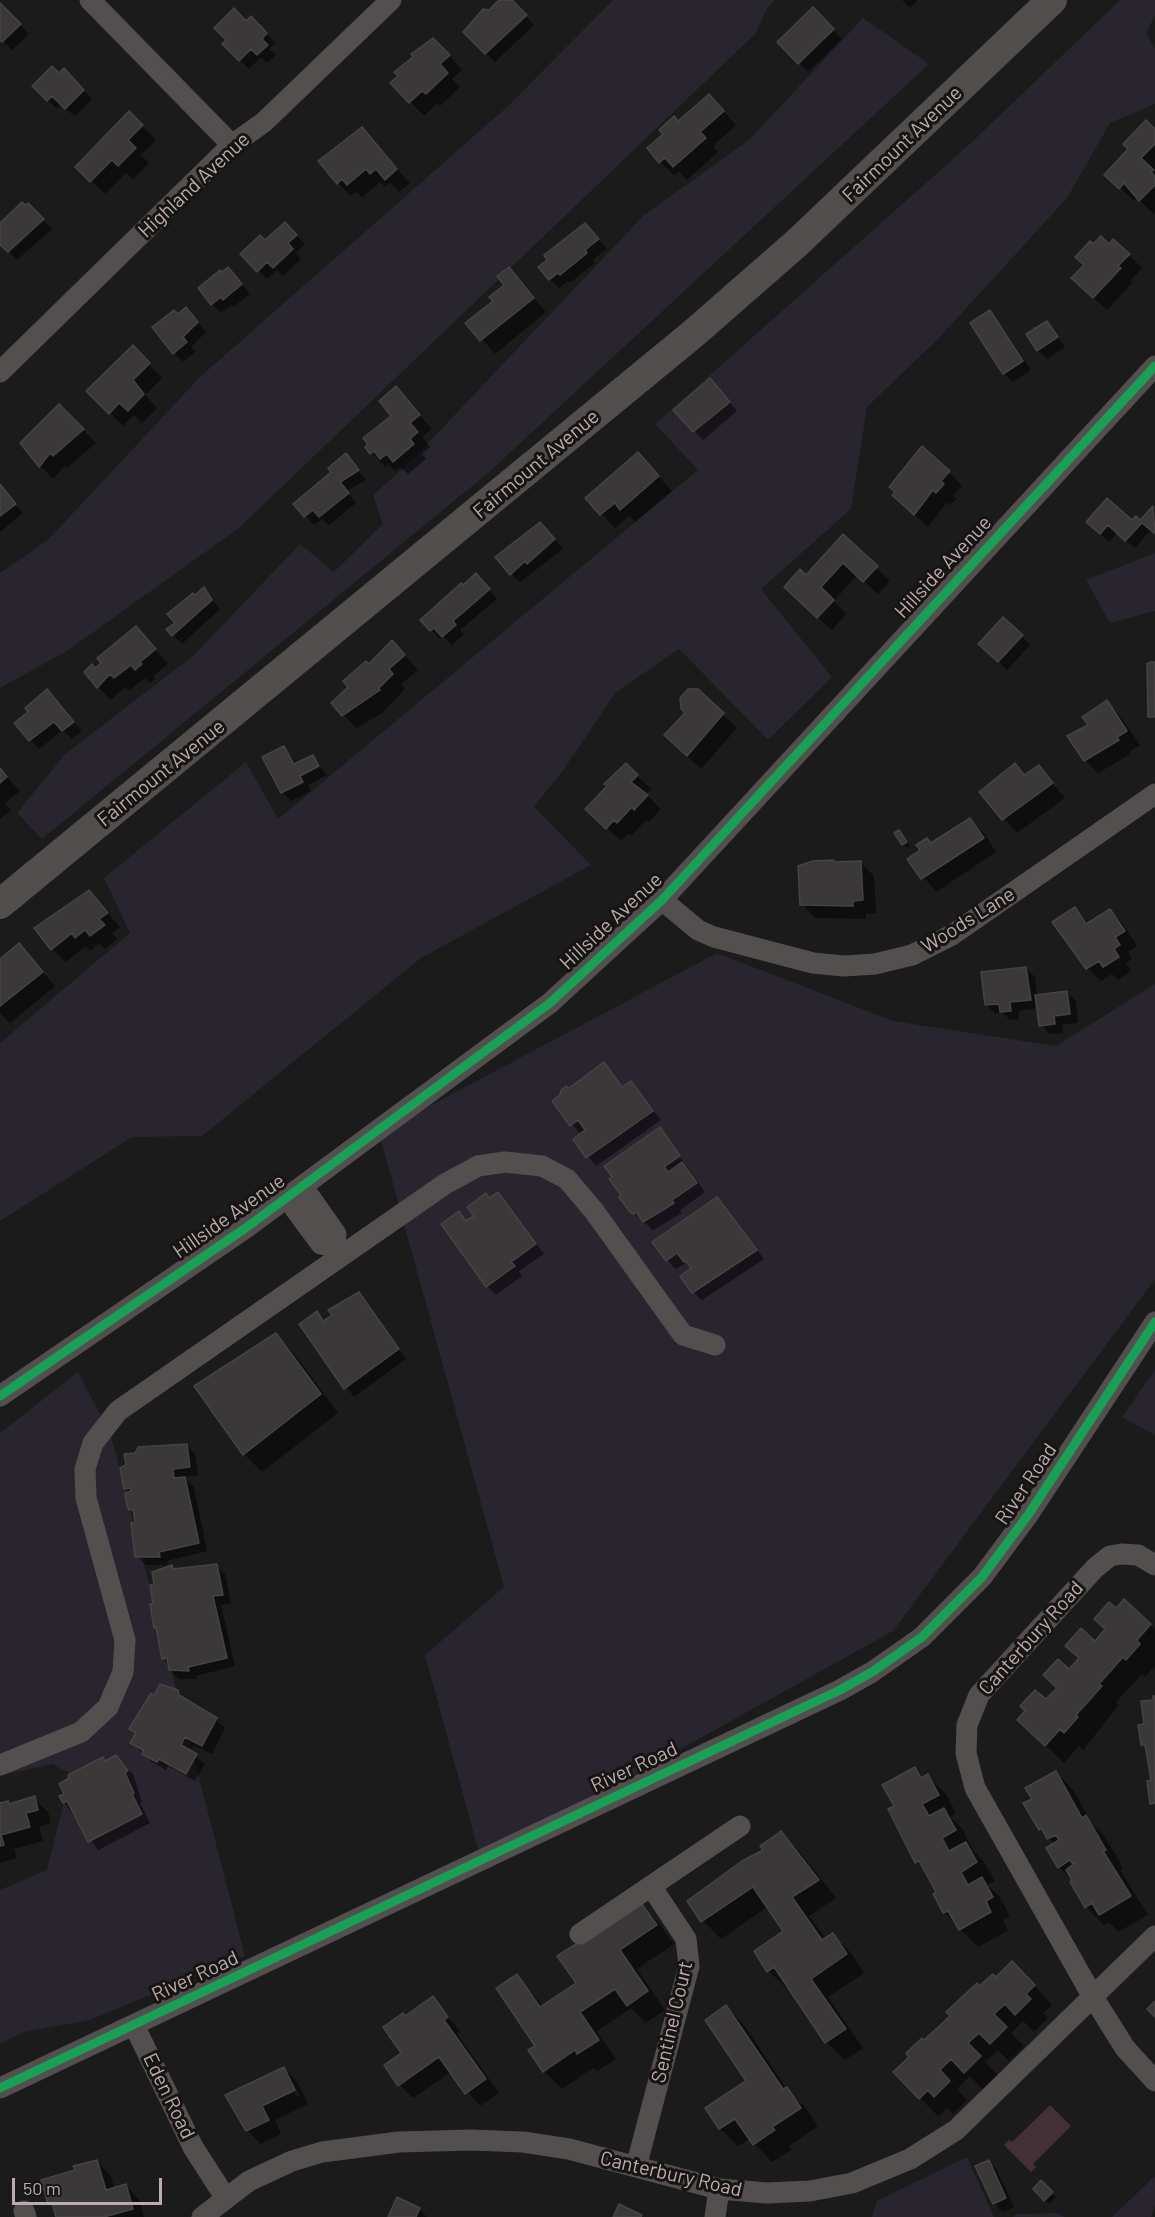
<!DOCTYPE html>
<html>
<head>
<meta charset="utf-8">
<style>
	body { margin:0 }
	#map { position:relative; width:1155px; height:2217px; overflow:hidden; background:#1b1b1b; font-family:Barlow,sans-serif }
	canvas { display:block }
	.scale { position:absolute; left:12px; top:2178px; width:150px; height:27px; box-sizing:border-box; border:3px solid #bdabad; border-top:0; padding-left:8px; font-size:18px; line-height:21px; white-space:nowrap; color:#bdabad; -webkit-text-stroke:4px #171514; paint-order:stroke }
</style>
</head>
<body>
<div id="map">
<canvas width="1155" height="2217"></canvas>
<div class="scale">50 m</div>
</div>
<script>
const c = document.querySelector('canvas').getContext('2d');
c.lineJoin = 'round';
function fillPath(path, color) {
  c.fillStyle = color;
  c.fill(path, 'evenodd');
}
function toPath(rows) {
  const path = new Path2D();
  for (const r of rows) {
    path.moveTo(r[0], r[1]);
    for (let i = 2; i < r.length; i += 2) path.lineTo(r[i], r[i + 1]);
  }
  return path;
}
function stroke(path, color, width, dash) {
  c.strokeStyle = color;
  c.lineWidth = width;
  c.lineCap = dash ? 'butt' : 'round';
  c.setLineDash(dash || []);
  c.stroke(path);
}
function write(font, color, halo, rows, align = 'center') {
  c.font = font + ' Barlow,sans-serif';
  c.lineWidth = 6;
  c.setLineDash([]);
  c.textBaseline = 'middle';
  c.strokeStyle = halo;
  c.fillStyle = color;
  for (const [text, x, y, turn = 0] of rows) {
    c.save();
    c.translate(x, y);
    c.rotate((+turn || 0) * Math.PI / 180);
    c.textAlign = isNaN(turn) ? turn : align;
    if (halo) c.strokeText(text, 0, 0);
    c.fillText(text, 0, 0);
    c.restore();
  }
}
fillPath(toPath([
	[613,0,775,0,766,10,756,33,239,528,67,651,0,688,0,573,48,540,200,377,507,107],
	[1120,0,1155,0,1155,15,1146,33,1155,49,1155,104,1110,123,1067,198,939,338,867,407,851,509,761,589,832,677,768,740,679,649,615,693,564,769,534,807,591,865,421,958,202,1136,132,1137,0,1221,0,1043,130,933,104,878,246,762,278,819,698,470,655,424,971,143],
	[863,18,929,64,488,473,42,839,17,813,65,754,193,656,300,544,334,572,383,524,373,495,411,461,644,215,749,140],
	[1155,553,1155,611,1110,623,1086,580],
	[717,953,893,1021,1056,1046,1155,984,1155,1279,893,1631,481,1860,425,1655,504,1587,379,1133],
	[1155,1370,1155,1435,1122,1417],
	[78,1372,111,1436,245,1956,90,2020,23,2032,0,2044,0,1890,47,1870,71,1774,52,1764,0,1776,0,1433],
	[967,2157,994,2217,872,2217,877,2201],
	[1155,2176,1155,2206,1151,2217,1112,2217],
	[1056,2213,1065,2217,1013,2217,1017,2214]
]), '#28252f');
fillPath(toPath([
	[1050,2105,1071,2126,1033,2164,1036,2167,1031,2172,1004,2145,1009,2140,1012,2142]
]), '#432f36');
fillPath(toPath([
	[502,0,510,0,534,25,495,62,465,32],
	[902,0,918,0,910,8],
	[0,5,29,34,12,50,0,38],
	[813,9,842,39,808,72,779,42],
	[251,18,275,43,269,49,276,55,267,63,261,57,249,69,224,44],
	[447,53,462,70,452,79,460,87,440,106,437,103,424,116,392,83],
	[64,71,92,99,75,117,62,104,57,109,34,86],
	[722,109,736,125,713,146,718,152,687,180,679,171,674,175,660,162,678,122],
	[129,113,156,140,141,155,149,163,133,179,126,173,105,194,77,167],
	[361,129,410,183,399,192,390,182,385,187,380,182,362,197,356,192,351,196,338,183],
	[1155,131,1155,212,1154,214,1137,198,1134,201,1106,175],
	[28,205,52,229,17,260,0,243,0,226],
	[285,224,305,244,296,253,301,259,283,276,277,270,267,279,242,254,265,241],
	[594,234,607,249,592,260,595,263,570,283,568,281,559,288,550,279],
	[1109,246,1129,255,1142,268,1131,280,1133,282,1107,310,1087,292,1086,266,1094,247],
	[509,269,546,312,495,354,468,323,495,301,506,285],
	[237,278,250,294,233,307,231,305,221,313,212,304],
	[186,309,206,332,191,347,195,352,183,362,174,353,178,316],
	[990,312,998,321,1031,370,1013,382,1004,373],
	[1047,322,1065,347,1047,359,1038,350],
	[133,348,162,378,145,395,157,408,142,423,134,415,123,426,88,391],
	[396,388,432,429,422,437,430,447,422,454,426,459,408,474,400,467,395,471,388,464,385,467,367,447,393,416],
	[719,389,737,411,703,440,676,410],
	[59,406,96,443,67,468,65,466,53,479,28,453],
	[638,454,672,491,635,522,629,516,615,528,587,498],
	[346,455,366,480,347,491,356,503,329,525,322,519,314,525,295,504,334,472],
	[949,472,962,486,953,495,957,499,950,505,947,502,928,527,908,509],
	[0,486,23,513,0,532],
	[1153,508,1155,533,1151,530,1135,548,1117,533,1109,542,1088,521,1141,522],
	[549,533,563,549,520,582,511,574],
	[843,537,890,581,878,594,857,575,834,601,846,614,832,630,799,601,806,577],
	[485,584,497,599,460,630,464,634,452,645,443,636,440,639,422,620,463,586],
	[204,589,220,609,182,644,173,635,177,623],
	[136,628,168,664,153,676,155,679,150,683,145,678,129,691,125,687,111,700,98,687,95,669],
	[1022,636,1030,645,1007,670,989,653],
	[392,642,418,670,401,684,405,689,382,713,357,728,343,715,369,666],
	[47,691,82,731,72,739,63,730,39,749,16,723],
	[698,691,737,728,701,769,680,749,687,713],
	[1107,702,1120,716,1140,745,1129,752,1131,754,1098,773,1085,760,1090,726],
	[284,748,297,764,312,757,327,775,308,785,311,791,291,801,282,792],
	[626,765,651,789,646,794,661,809,649,822,646,820,631,836,629,833,621,841,601,822],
	[1014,765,1025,776,1038,767,1065,798,1017,833,981,792],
	[0,769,20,791,5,803,11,810,0,819],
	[970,819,984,833,996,852,936,892,909,859],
	[903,836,910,846,907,848,903,844],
	[860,862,874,876,876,913,866,914,866,919,815,918,802,904],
	[89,892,120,927,112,933,117,939,105,949,99,943,90,951,86,946,66,962,52,949],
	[1075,909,1089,924,1109,911,1123,924,1137,946,1128,952,1132,959,1126,963,1131,971,1118,980,1112,974,1101,981,1087,968],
	[19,945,55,986,10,1023,0,1013,0,961],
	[1026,968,1035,977,1037,996,1067,992,1076,1001,1078,1023,1062,1025,1063,1033,1050,1034,1041,1025,1039,1008,1018,1011,1019,1019,1010,1020,1003,1013,995,1013,986,1005],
	[604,1064,624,1088,631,1083,661,1120,596,1166,575,1140,581,1135,554,1101],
	[660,1129,705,1192,680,1210,682,1213,653,1230,631,1211],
	[498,1194,544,1254,519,1271,522,1276,496,1295,487,1286,459,1213,468,1222],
	[717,1198,764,1259,702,1300,693,1292,693,1269,687,1262,676,1269,667,1260],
	[359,1294,406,1359,354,1397,301,1324,317,1313,325,1322,334,1315,330,1310],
	[276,1335,294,1353,338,1413,262,1472,244,1454],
	[186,1445,195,1454,198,1475,184,1477,194,1487,207,1551,167,1561,168,1565,146,1565,137,1556,137,1523,135,1515,130,1510,130,1493,125,1488],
	[172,1566,175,1570,216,1566,225,1574,231,1603,221,1605,235,1666,196,1676,197,1679,179,1679,170,1670,164,1658,155,1627,155,1605,156,1585],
	[1124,1601,1155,1630,1155,1666,1145,1677,1142,1674,1116,1702,1119,1705,1083,1750,1079,1746,1064,1763,1019,1720,1046,1702,1058,1688,1069,1671,1107,1630,1116,1610],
	[177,1691,187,1702,216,1720,225,1728,212,1754,194,1745,190,1752,205,1764,195,1781,168,1766,166,1770,152,1762,132,1743,136,1735,131,1729,155,1697],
	[115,1757,133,1774,142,1802,140,1803,150,1823,98,1850,64,1802,103,1758,106,1762],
	[915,1769,923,1778,927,1776,946,1794,956,1813,950,1817,962,1828,972,1849,984,1862,995,1881,987,1885,1000,1897,1010,1916,1003,1920,1008,1931,978,1947,944,1912,938,1893,927,1873,917,1862,897,1827,896,1807],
	[1056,1772,1074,1791,1092,1824,1104,1835,1123,1868,1120,1870,1148,1915,1118,1932,1109,1922,1104,1925,1086,1907,1073,1881,1059,1867,1055,1844,1040,1829,1026,1804,1034,1799],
	[34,1798,48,1812,51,1823,39,1827,43,1841,14,1849,17,1858,0,1863,0,1805,8,1802,10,1805],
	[781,1833,799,1851,836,1898,809,1916,826,1939,833,1935,851,1953,864,1973,828,1997,863,2048,845,2060,826,2042,789,1987,787,1989,769,1971,756,1952,785,1931,769,1906,721,1939,703,1921],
	[641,1905,659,1923,674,1944,637,1969,665,2010,646,2023,631,2008,597,2031,616,2059,597,2071,593,2068,562,2089,544,2071,517,1976,544,2007,578,1984],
	[996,1979,1030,1981,1052,2005,1043,2013,1048,2018,1034,2032,1023,2021,1011,2033,1024,2046,1009,2061,998,2050,985,2062,998,2075,983,2090,970,2076,957,2089,967,2100,953,2114,947,2108,938,2116,920,2098,924,2042,980,1988],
	[433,1998,460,2031,457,2034,499,2093,480,2106,451,2072,413,2098,400,2085,405,2018],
	[726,2007,744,2025,788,2091,805,2107,818,2126,789,2146,792,2149,772,2162,750,2139,738,2146,720,2128,707,2109,748,2081],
	[284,2068,297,2082,308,2104,275,2120,281,2134,261,2144,247,2130],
	[290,2083,293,2083,300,2096,297,2097],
	[97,2161,110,2175,115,2189,126,2186,139,2199,144,2217,58,2217,50,2203,77,2171],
	[988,2161,997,2170,1014,2207,1003,2212,994,2203],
	[1041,2183,1056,2197,1049,2204,1035,2189],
	[419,2209,427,2217,390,2217]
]), '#0007');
const building = toPath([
	[499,0,512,0,527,15,485,54,463,32,483,9,489,10,499,0],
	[0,3,21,24,2,42,0,40,0,3],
	[813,7,834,29,798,64,777,42,813,7],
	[234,8,246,21,251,16,267,33,262,39,268,45,257,55,251,49,239,61,222,44,226,40,214,28,234,8],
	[433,38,450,55,440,64,448,73,426,94,422,91,409,103,390,83,398,76,394,72,413,57,411,54,433,38],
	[52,66,59,73,64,68,84,90,65,109,52,96,47,101,32,86,52,66],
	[709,94,724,111,700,132,706,138,673,167,665,158,659,163,647,148,663,134,659,130,674,116,678,121,709,94],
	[129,111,143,125,128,140,136,148,118,166,112,160,90,182,75,167,129,111],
	[1146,120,1155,129,1155,144,1141,158,1154,170,1151,172,1155,176,1155,185,1139,201,1124,183,1119,189,1104,175,1128,149,1123,144,1146,120],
	[362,127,397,169,385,180,376,169,370,174,366,169,347,185,342,179,337,184,318,161,362,127],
	[22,202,25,205,28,203,44,219,8,252,0,245,0,223,22,202],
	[285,222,297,235,288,243,293,249,273,268,267,262,257,272,240,254,260,235,265,240,285,222],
	[585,223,599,239,585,250,587,253,560,275,558,273,549,280,538,267,547,260,544,255,585,223],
	[1101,236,1109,244,1113,239,1130,254,1118,266,1121,268,1093,298,1071,278,1084,265,1075,257,1090,241,1093,244,1101,236],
	[228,267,242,284,223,300,221,297,211,305,198,288,220,270,222,272,228,267],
	[509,267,534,298,480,341,465,323,493,301,489,297,504,285,497,276,509,267],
	[186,307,198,322,183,337,187,342,173,354,152,327,174,310,178,314,186,307],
	[990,310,1023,361,1003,374,970,323,990,310],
	[1047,321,1058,337,1037,351,1026,334,1047,321],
	[133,345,150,363,133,380,144,394,128,411,119,403,109,414,86,391,133,345],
	[710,378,730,402,693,432,673,410,710,378],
	[396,386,420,415,410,423,418,432,410,439,414,444,393,462,387,454,380,459,374,451,370,454,365,447,368,444,363,438,391,416,379,401,396,386],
	[59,404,84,429,53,456,50,453,39,467,20,443,59,404],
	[922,446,950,471,941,481,944,484,936,493,933,490,914,515,892,495,895,492,889,487,922,446],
	[638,452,659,476,620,510,615,503,600,515,585,498,638,452],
	[346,453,359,470,340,482,349,493,319,517,313,510,304,517,293,504,331,472,328,468,346,453],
	[0,484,16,504,0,516,0,484],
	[1107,498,1132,520,1136,516,1140,520,1153,506,1155,534,1142,523,1125,541,1108,525,1100,534,1086,522,1107,498],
	[540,522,555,539,527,564,525,561,510,575,495,557,540,522],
	[843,534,878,566,863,582,843,563,821,587,834,600,817,618,784,587,800,569,806,575,843,534],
	[476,573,490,589,453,621,456,625,442,637,434,628,430,631,420,620,461,583,463,585,476,573],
	[204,587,212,600,172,636,166,629,175,623,167,614,193,593,195,595,204,587],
	[1003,617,1023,635,998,662,978,644,1003,617],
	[136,626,156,649,140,662,142,664,135,670,131,665,114,678,110,674,97,688,84,672,92,664,95,668,101,663,97,658,136,626],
	[392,640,405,655,389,669,393,674,379,688,380,690,342,716,331,703,348,687,343,681,366,661,369,664,392,640],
	[1150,662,1155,662,1155,717,1148,717,1147,664,1150,662],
	[47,689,74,722,62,731,54,722,29,741,14,723,28,712,25,708,47,689],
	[688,689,698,689,724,713,687,756,664,735,685,713,681,709,680,698,688,689],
	[1107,700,1127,731,1117,737,1119,740,1084,761,1067,736,1088,725,1082,717,1107,700],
	[284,746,294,764,313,755,319,766,300,776,303,782,281,793,262,757,284,746],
	[626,763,638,775,631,782,648,795,634,810,632,807,617,823,614,820,606,829,585,809,607,786,604,784,626,763],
	[1015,763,1024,775,1039,765,1053,783,1002,820,979,792,1015,763],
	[0,768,7,777,0,783,0,768],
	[970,818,984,838,921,879,907,859,920,850,916,845,927,838,931,843,970,818],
	[899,830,907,842,902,845,894,833,899,830],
	[834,860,834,862,861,861,863,900,853,901,853,906,800,905,798,866,813,861,834,860],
	[89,890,108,913,99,919,105,925,90,936,85,930,75,938,72,933,51,950,34,928,89,890],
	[1075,907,1086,924,1110,909,1125,931,1115,937,1120,945,1114,949,1119,957,1103,967,1099,961,1086,969,1052,922,1075,907],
	[19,943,43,972,0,1006,0,959,19,943],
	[1026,967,1031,1000,1010,1002,1011,1011,1000,1012,999,1004,985,1005,981,972,1026,967],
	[1067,991,1070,1014,1054,1016,1055,1024,1039,1026,1035,995,1067,991],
	[604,1062,622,1087,631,1081,653,1111,586,1158,573,1139,585,1130,578,1120,570,1126,552,1101,560,1095,561,1090,566,1086,569,1088,604,1062],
	[660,1127,680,1156,664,1167,668,1172,682,1162,697,1183,672,1200,674,1203,643,1222,636,1212,634,1214,630,1212,619,1197,621,1195,609,1179,612,1177,604,1166,660,1127],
	[498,1192,536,1244,511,1262,515,1266,486,1287,441,1224,459,1211,466,1221,474,1216,467,1207,486,1193,489,1198,498,1192],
	[717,1197,757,1250,692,1293,680,1276,691,1268,686,1261,684,1262,677,1253,666,1261,652,1242,717,1197],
	[359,1292,399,1349,344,1389,299,1324,317,1311,323,1321,332,1315,328,1310,359,1292],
	[276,1333,321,1394,243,1455,194,1386,276,1333],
	[187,1444,190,1467,173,1469,174,1478,185,1477,199,1543,159,1552,160,1557,135,1557,131,1523,135,1522,133,1510,129,1510,127,1506,125,1493,131,1491,130,1488,124,1489,120,1468,126,1465,124,1454,135,1453,138,1447,187,1444],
	[217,1564,223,1595,213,1596,227,1658,188,1667,189,1671,169,1670,167,1658,162,1659,156,1627,154,1628,150,1604,153,1604,150,1585,154,1584,152,1572,172,1565,173,1569,217,1564],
	[1124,1599,1151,1624,1137,1640,1140,1644,1126,1660,1123,1657,1099,1684,1102,1686,1076,1715,1078,1717,1064,1733,1060,1729,1045,1746,1017,1720,1025,1711,1020,1706,1035,1690,1046,1699,1057,1688,1043,1675,1058,1659,1069,1669,1079,1658,1065,1646,1081,1628,1095,1641,1105,1629,1094,1619,1109,1602,1116,1608,1124,1599],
	[160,1684,178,1690,179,1695,217,1718,202,1746,185,1737,181,1745,197,1754,186,1774,159,1759,157,1762,142,1754,143,1750,130,1743,136,1733,129,1729,151,1693,154,1695,160,1684],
	[1153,1696,1155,1696,1155,1803,1150,1804,1147,1781,1151,1780,1145,1745,1141,1745,1138,1725,1144,1724,1141,1701,1153,1700,1153,1696],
	[116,1755,128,1771,125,1773,134,1793,132,1794,142,1814,88,1842,67,1801,63,1803,59,1796,64,1794,59,1784,69,1778,68,1775,103,1757,105,1761,116,1755],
	[915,1767,921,1778,928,1774,939,1795,922,1804,929,1816,944,1808,956,1830,942,1838,949,1851,966,1842,977,1862,961,1872,968,1885,982,1877,993,1897,986,1901,991,1912,959,1930,948,1911,943,1913,933,1894,936,1892,919,1861,915,1863,888,1809,894,1806,882,1785,915,1767],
	[1056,1771,1082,1818,1086,1815,1106,1850,1103,1851,1131,1896,1099,1915,1092,1903,1085,1908,1070,1882,1072,1880,1066,1870,1076,1862,1073,1864,1070,1860,1058,1868,1046,1848,1059,1840,1056,1835,1047,1839,1041,1828,1039,1830,1023,1803,1032,1799,1025,1788,1056,1771],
	[35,1796,38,1810,26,1813,30,1827,1,1835,4,1845,0,1846,0,1803,8,1801,9,1804,35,1796],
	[781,1831,819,1880,792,1897,822,1940,833,1933,847,1954,811,1979,846,2029,825,2043,774,1967,767,1972,754,1951,783,1931,753,1887,701,1922,687,1901,742,1861,763,1850,760,1846,781,1831],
	[641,1903,657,1925,620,1950,648,1991,627,2006,615,1989,580,2012,599,2040,577,2054,575,2050,543,2072,528,2050,535,2046,496,1988,517,1974,540,2007,576,1983,557,1956,641,1903],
	[1012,1961,1035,1985,1026,1994,1031,1999,1015,2015,1005,2004,994,2014,1007,2027,990,2044,979,2033,968,2043,981,2056,964,2073,951,2059,940,2070,950,2081,934,2097,928,2090,919,2099,893,2072,909,2057,906,2053,922,2038,924,2040,950,2016,946,2012,977,1983,979,1986,993,1974,996,1977,1012,1961],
	[433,1996,448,2017,444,2020,486,2079,465,2094,439,2057,398,2086,384,2065,401,2053,383,2027,403,2013,405,2016,433,1996],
	[1155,2001,1155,2017,1147,2009,1155,2001],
	[726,2005,783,2089,787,2087,801,2108,772,2127,775,2130,753,2145,735,2119,719,2129,705,2108,746,2081,705,2020,726,2005],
	[284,2067,295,2090,262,2106,269,2120,246,2131,225,2095,284,2067],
	[97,2160,106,2190,126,2184,133,2209,104,2217,56,2217,52,2203,48,2204,41,2180,75,2170,73,2166,97,2160],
	[989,2160,1006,2198,993,2204,975,2166,989,2160],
	[1041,2180,1053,2192,1044,2201,1033,2189,1041,2180],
	[397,2197,420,2208,416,2217,388,2217,397,2197],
	[619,2204,642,2215,641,2217,613,2217,619,2204]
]);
fillPath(building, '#3a3838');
stroke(building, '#474343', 1.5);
stroke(toPath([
	[90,0,232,145],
	[0,372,232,145,264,122,391,0],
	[662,900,698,930,714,937,813,963,844,966,875,964,912,955,952,935,1155,794],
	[299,1198,310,1197,336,1234,335,1246,341,1256],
	[299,1198,295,1209,321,1244,335,1246],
	[0,1396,247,1227,550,1003,662,900,1155,366],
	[1155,1565,1138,1555,1121,1554,1110,1556,1095,1568,979,1695,967,1725,966,1753,975,1788,1093,1997,1125,2048,1155,2081],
	[0,1765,81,1732,108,1707,123,1672,125,1640,86,1498,85,1469,93,1443,118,1411,445,1184,478,1166,505,1162,542,1166,567,1179,594,1211,683,1335,715,1345],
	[580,1934,740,1826],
	[134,2025,193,2147,225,2197],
	[0,2088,840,1690,872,1672,922,1637,982,1577,1028,1515,1155,1322],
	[636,2167,689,1966,686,1939,651,1886],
	[24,2211,26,2217],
	[202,2217,249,2181,292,2161,322,2152,399,2142,471,2140,523,2142,569,2149,719,2189,767,2193,810,2191,852,2183,910,2159,956,2130,1155,1936],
	[715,2217,719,2189]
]), '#544f4f', 21);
stroke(toPath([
	[0,904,694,333,798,242,1052,0]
]), '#524e4e', 30);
stroke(toPath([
	[0,1396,247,1227,550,1003,662,900,1155,366],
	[0,2088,840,1690,872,1672,922,1637,982,1577,1028,1515,1155,1322]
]), '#1a9f57', 9);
write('20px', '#bdabad', '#171514', [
	["Fairmount Avenue",902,144,-44],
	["Highland Avenue",194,185,-43],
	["Fairmount Avenue",536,464,-40],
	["Hillside Avenue",943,567,-47],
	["Fairmount Avenue",161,773,-39],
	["Woods Lane",968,920,-32],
	["Hillside Avenue",611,921,-43],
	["Hillside Avenue",229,1216,-35],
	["River Road",1026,1484,-56],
	["Canterbury Road",1031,1638,-48],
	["River Road",634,1767,-25],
	["River Road",195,1976,-25],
	["Sentinel Court",672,2022,-77],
	["Eden Road",169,2096,64],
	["Canterbury Road",671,2174,13]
]);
</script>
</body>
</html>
